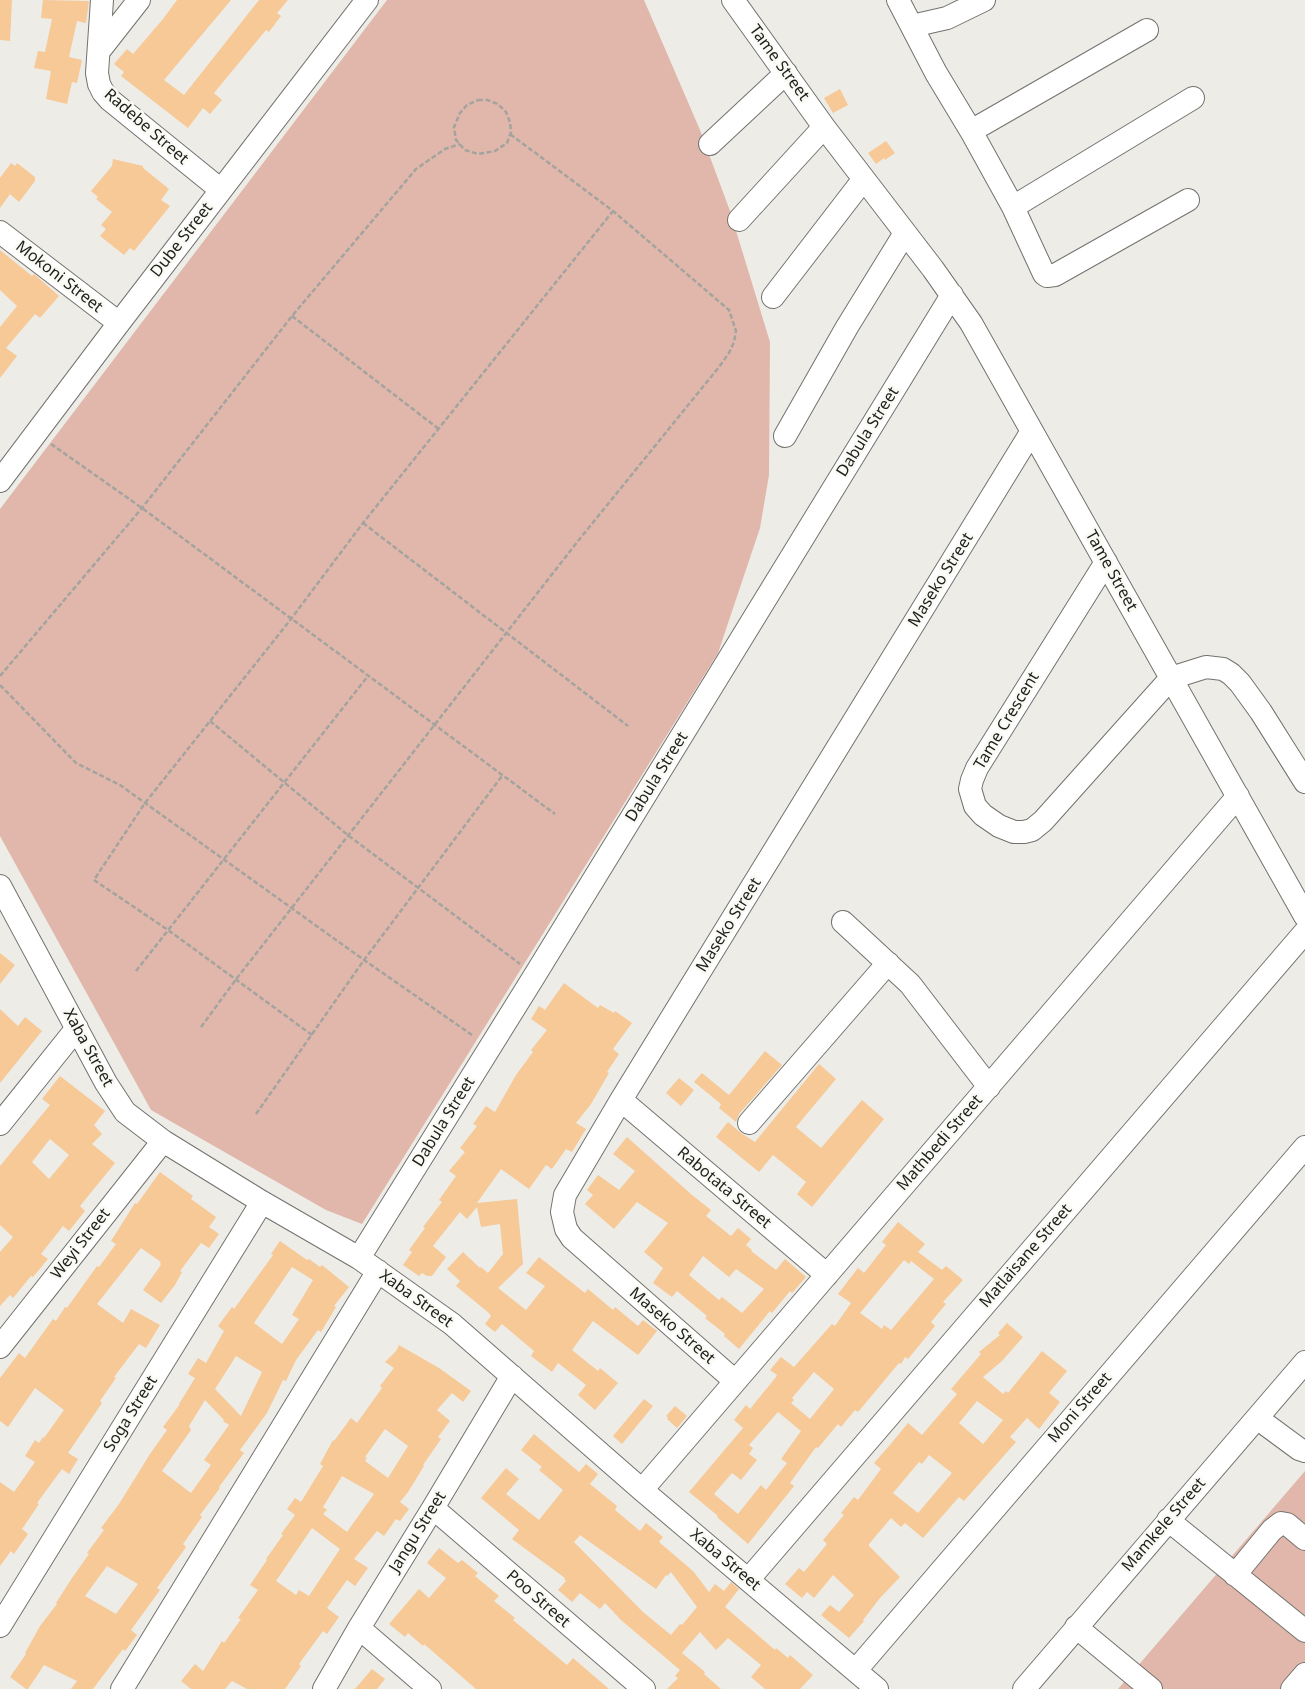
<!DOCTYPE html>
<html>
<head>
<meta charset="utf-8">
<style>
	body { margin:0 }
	canvas { display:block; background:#edece7 }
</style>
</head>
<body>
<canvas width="1305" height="1689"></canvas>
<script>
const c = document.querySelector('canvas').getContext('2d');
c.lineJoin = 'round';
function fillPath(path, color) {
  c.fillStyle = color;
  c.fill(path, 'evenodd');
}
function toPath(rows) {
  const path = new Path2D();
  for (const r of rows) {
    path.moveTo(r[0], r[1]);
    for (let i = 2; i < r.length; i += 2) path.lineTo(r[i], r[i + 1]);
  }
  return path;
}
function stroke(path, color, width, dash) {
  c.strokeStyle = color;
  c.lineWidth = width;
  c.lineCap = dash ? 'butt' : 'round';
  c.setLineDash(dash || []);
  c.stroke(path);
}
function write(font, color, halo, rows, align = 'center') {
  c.font = font + ' "Noto Sans",sans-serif';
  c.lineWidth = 5;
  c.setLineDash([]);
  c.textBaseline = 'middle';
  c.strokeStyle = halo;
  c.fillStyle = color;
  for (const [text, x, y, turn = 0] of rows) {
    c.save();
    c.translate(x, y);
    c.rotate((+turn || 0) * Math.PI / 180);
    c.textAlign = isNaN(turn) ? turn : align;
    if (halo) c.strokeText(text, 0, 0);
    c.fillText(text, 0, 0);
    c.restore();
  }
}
fillPath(toPath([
	[387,0,644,0,700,130,730,211,770,342,769,475,760,528,718,653,362,1224,326,1210,151,1110,0,836,0,509],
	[1305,1471,1305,1689,1118,1689]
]), '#e0b7aa');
fillPath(toPath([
	[0,0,12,0,10,41,0,40],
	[43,0,89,1,86,23,77,21,69,57,82,60,77,83,72,82,67,104,46,99,51,71,34,68,38,51,45,52,52,19,41,18],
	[177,0,231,0,164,80,184,95,259,0,288,0,277,13,281,16,269,32,266,30,214,93,222,100,210,114,203,108,188,128,121,76,124,72,114,64,127,49,133,54,163,19],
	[840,89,848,105,833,113,824,98],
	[886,141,895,153,885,160,884,158,876,164,868,153],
	[113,159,143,166,143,168,169,189,161,200,170,206,134,251,130,248,124,255,100,236,106,229,101,225,112,212,96,199,98,197,91,191,112,166],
	[11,163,15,166,17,163,35,177,35,181,19,202,10,194,0,208,0,178],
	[0,250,32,276,34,274,59,296,40,318,35,314,6,348,17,356,0,378,0,327,17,306,0,290],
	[0,953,15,965,0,984],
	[564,983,598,1008,600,1005,614,1013,615,1011,632,1023,613,1049,619,1054,607,1072,609,1073,591,1104,576,1123,586,1129,572,1152,566,1149,552,1169,546,1165,529,1189,501,1169,477,1203,517,1199,523,1264,498,1288,526,1310,545,1286,526,1273,539,1257,585,1293,588,1289,613,1310,615,1307,638,1326,643,1320,657,1331,638,1355,593,1321,572,1350,598,1371,600,1368,618,1383,595,1410,578,1395,586,1385,558,1363,552,1372,531,1356,534,1351,502,1324,495,1332,485,1324,491,1316,489,1313,456,1286,460,1281,447,1269,463,1252,480,1268,481,1267,488,1273,503,1254,500,1224,481,1227,477,1207,467,1219,460,1212,433,1246,446,1257,432,1276,427,1276,422,1273,419,1276,403,1265,412,1252,409,1250,425,1228,423,1227,442,1202,439,1200,456,1176,449,1171,465,1152,460,1148,477,1126,473,1124,486,1106,495,1112,516,1075,533,1052,531,1050,547,1030,531,1019,539,1006,545,1010],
	[0,1009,18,1026,25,1017,42,1031,0,1083],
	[765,1051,782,1065,739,1114,736,1122,719,1108,721,1104,694,1082,702,1073,729,1095],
	[819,1064,836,1079,796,1127,821,1148,862,1100,884,1119,812,1207,797,1194,806,1182,773,1155,759,1172,716,1137,728,1122,741,1133,755,1142],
	[60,1076,105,1111,94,1125,102,1134,92,1144,115,1163,80,1206,85,1211,69,1231,63,1226,41,1254,48,1259,33,1277,31,1276,13,1298,10,1295,0,1306,0,1252,13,1237,0,1225,0,1166,50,1105,42,1099],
	[50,1139,69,1155,49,1179,32,1162],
	[679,1078,694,1090,681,1106,666,1093],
	[627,1137,692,1195,711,1210,706,1216,731,1236,738,1228,751,1239,746,1245,752,1250,751,1251,776,1270,785,1259,806,1277,792,1293,790,1291,772,1313,770,1311,739,1349,724,1336,725,1334,705,1318,707,1316,677,1291,672,1297,653,1283,663,1268,644,1252,668,1223,637,1202,614,1229,585,1204,593,1195,587,1190,598,1175,619,1190,635,1171,613,1154],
	[703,1256,729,1277,736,1269,764,1289,742,1313,722,1297,719,1300,689,1275],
	[160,1172,193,1196,191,1199,216,1217,209,1227,219,1234,209,1248,201,1243,180,1271,182,1272,175,1285,161,1303,143,1290,161,1265,160,1264,161,1262,141,1248,97,1304,123,1323,131,1309,160,1325,146,1348,139,1344,114,1377,116,1378,100,1401,102,1403,68,1453,78,1459,69,1474,62,1469,37,1503,39,1504,22,1529,28,1534,14,1554,11,1551,0,1566,0,1482,14,1492,35,1462,25,1456,35,1440,39,1443,43,1437,44,1438,64,1410,35,1388,8,1427,0,1421,0,1378,19,1353,25,1358,53,1319,56,1321,65,1307,67,1308,97,1266,99,1267,116,1244,111,1241,135,1203,137,1204],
	[898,1222,925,1244,918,1252,942,1270,946,1266,963,1280,943,1302,946,1304,931,1322,935,1326,908,1359,905,1357,901,1364,899,1363,858,1412,855,1410,841,1427,838,1424,818,1448,816,1447,790,1483,794,1486,748,1544,717,1517,718,1516,689,1492,743,1428,734,1420,746,1405,750,1409,776,1377,777,1375,770,1370,781,1357,794,1367,832,1324,835,1326,851,1303,838,1294,858,1268,864,1273,886,1245,882,1242],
	[904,1260,909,1264,911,1261,934,1279,891,1330,884,1325,882,1329,860,1313],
	[814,1372,834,1389,810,1419,791,1403,794,1400,792,1398],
	[778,1412,801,1431,781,1459,787,1463,766,1490,761,1485,738,1514,714,1494,732,1473,741,1480,757,1460,749,1454,753,1448,749,1445],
	[280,1241,307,1260,309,1259,320,1267,322,1265,349,1287,334,1306,336,1307,321,1332,318,1330,296,1360,286,1381,283,1380,267,1413,240,1450,244,1453,219,1487,220,1488,200,1515,202,1517,183,1544,186,1547,157,1588,160,1590,131,1630,137,1635,125,1651,123,1649,93,1689,71,1689,77,1681,44,1665,28,1689,26,1689,10,1677,26,1654,25,1653,40,1626,57,1604,56,1603,72,1578,89,1554,87,1553,104,1530,101,1528,119,1504,150,1454,167,1430,163,1427,180,1404,179,1404,195,1378,188,1374,198,1358,206,1363,224,1331,218,1326,232,1307,234,1309,273,1255,271,1254],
	[292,1267,313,1280,292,1315,299,1319,282,1344,254,1323],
	[236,1356,262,1372,241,1416,215,1389],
	[205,1400,224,1420,223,1421,229,1425,204,1460,211,1465,191,1493,162,1471,191,1430,189,1426],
	[107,1566,138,1584,116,1614,85,1596],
	[1007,1323,1023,1337,1002,1361,983,1377,1003,1394,1006,1391,1008,1393,1042,1351,1067,1371,1049,1393,1060,1402,1039,1429,1027,1418,1010,1437,1016,1442,1001,1459,964,1501,959,1497,923,1538,905,1523,901,1527,891,1518,869,1544,869,1546,900,1577,880,1598,863,1620,864,1621,849,1638,821,1615,830,1605,839,1612,854,1595,833,1575,814,1598,807,1592,802,1598,785,1584,799,1568,804,1572,827,1544,823,1540,844,1515,841,1513,854,1497,858,1500,881,1469,874,1463,889,1446,908,1423,922,1435,957,1394,951,1389,981,1354,979,1352,1000,1335,998,1333],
	[977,1401,1003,1420,983,1444,959,1423],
	[929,1455,952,1473,918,1513,893,1493,919,1462,922,1464],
	[399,1345,439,1368,471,1391,463,1402,452,1393,437,1410,450,1421,438,1437,441,1439,423,1465,424,1466,408,1492,400,1502,409,1509,400,1521,396,1519,384,1536,377,1531,354,1559,368,1568,355,1586,347,1580,327,1608,339,1617,327,1634,323,1631,299,1664,301,1666,285,1689,247,1689,232,1681,225,1689,191,1689,181,1681,195,1664,203,1671,222,1641,224,1643,241,1619,238,1618,258,1590,250,1585,267,1560,266,1559,283,1535,281,1534,295,1515,287,1509,295,1498,301,1502,323,1466,320,1464,333,1440,334,1441,351,1418,357,1423,382,1388,380,1386,394,1368,385,1362,396,1351],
	[385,1429,408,1446,388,1478,365,1461,367,1458,365,1457],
	[342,1476,374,1494,347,1532,323,1514,327,1510,323,1507],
	[312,1528,340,1549,309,1596,299,1590,296,1595,276,1581],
	[644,1399,653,1406,622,1444,613,1436],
	[675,1406,687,1416,677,1428,667,1419,668,1417,666,1416],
	[534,1434,579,1472,586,1464,598,1474,590,1484,617,1506,615,1510,640,1531,646,1523,663,1537,659,1542,693,1571,709,1592,715,1584,724,1591,731,1582,739,1589,725,1607,775,1650,776,1648,788,1658,790,1655,813,1675,800,1689,765,1689,751,1677,761,1665,728,1638,716,1650,700,1632,682,1653,705,1672,704,1674,721,1689,667,1689,678,1678,675,1676,680,1670,621,1620,605,1603,600,1609,580,1593,572,1602,558,1590,566,1581,564,1579,565,1578,512,1539,519,1530,481,1498,506,1468,519,1479,506,1494,539,1520,563,1490,539,1470,542,1467,521,1450],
	[580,1535,656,1589,666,1575,667,1576,671,1572,697,1607,682,1625,680,1624,671,1635,643,1612,574,1542],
	[439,1548,458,1563,462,1560,478,1573,475,1576,499,1596,494,1601,515,1618,513,1620,567,1665,573,1658,609,1689,476,1689,424,1644,423,1646,408,1633,405,1637,389,1624,419,1589,429,1598,446,1578,427,1563],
	[372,1669,385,1679,377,1689,355,1689]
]), '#f6c997');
const minor = toPath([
	[102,0,97,73,99,84,103,92,110,100,221,190],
	[733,0,824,127,933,269,971,323,1305,916],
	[898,0,936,73,971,131,1013,207,1044,274,1047,276,1055,275,1188,200],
	[912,26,947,18,984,0],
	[99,51,139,0],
	[971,131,1147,30],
	[710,144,786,73],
	[1013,207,1193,98],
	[739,220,824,127],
	[0,232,119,323],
	[773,297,863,180],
	[785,436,847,327,905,233],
	[0,481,119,323,367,0],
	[1106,562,977,768,972,780,970,789,975,806,983,815,999,826,1014,832,1024,832,1032,830,1043,821,1171,678,1206,667,1223,669,1231,674,1240,683,1261,712,1305,782],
	[0,886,106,1083,125,1112,163,1141,262,1202,359,1258,452,1324,642,1490,877,1689],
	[843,922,910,984,989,1087],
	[621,1100,827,1275],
	[749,1123,888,963],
	[0,1124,77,1028],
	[359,1258,535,975,952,295],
	[0,1347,163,1141],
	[735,1381,572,1238,566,1229,562,1212,565,1195,621,1100,1032,431],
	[1257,1418,1299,1449,1305,1451],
	[642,1490,1238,796],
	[433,1508,644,1689],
	[1168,1520,1305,1631],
	[1235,1575,1272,1530,1281,1523,1287,1524,1305,1539],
	[748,1580,1305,932],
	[0,1626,262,1202],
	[1076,1627,1151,1689],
	[359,1628,430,1689],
	[856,1670,1305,1147],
	[122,1689,378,1271],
	[324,1689,359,1628,433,1508,512,1376],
	[1024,1689,1305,1362],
	[1292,1689,1305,1674]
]);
stroke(minor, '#73726e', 24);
stroke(toPath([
	[478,100,487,100,498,104,506,112,510,122,511,132,507,143,495,151,478,154,465,150,456,140,454,127,460,113,467,105,478,100],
	[292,316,440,430],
	[51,444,142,508,555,814],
	[363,523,628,726],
	[0,676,142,508,292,316,416,169,445,149,460,144],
	[0,685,76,763,120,785,364,960,472,1035],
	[210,721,349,836,520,964],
	[136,971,368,676],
	[201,1027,237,978,578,541,719,367,729,353,734,342,736,331,729,310,613,211,510,134],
	[312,1035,168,930,94,880,145,803,291,619,363,523,613,211],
	[256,1114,364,960,502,776]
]), '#a4a39f', 2.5, [5, 2.5]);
stroke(minor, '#fff', 22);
write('16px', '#1d1d1b', '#fafaf5', [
	["Tame Street",779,63,54],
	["Radebe Street",146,127,41],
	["Dube Street",182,240,-52],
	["Mokoni Street",59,277,38],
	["Dabula Street",868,432,-58],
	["Tame Street",1111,571,61],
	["Maseko Street",941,580,-58],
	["Tame Crescent",1007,721,-59],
	["Dabula Street",657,777,-58],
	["Maseko Street",729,925,-58],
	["Xaba Street",88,1048,61],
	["Dabula Street",444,1122,-58],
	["Mathbedi Street",940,1143,-49],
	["Rabotata Street",724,1188,40],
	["Weyi Street",81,1244,-52],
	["Matlaisane Street",1026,1256,-49],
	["Xaba Street",416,1299,36],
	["Maseko Street",672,1326,41],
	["Moni Street",1080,1408,-49],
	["Soga Street",131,1414,-58],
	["Mamkele Street",1164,1525,-49],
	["Jangu Street",418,1532,-58],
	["Xaba Street",725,1560,40],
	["Poo Street",538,1599,41]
]);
</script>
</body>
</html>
